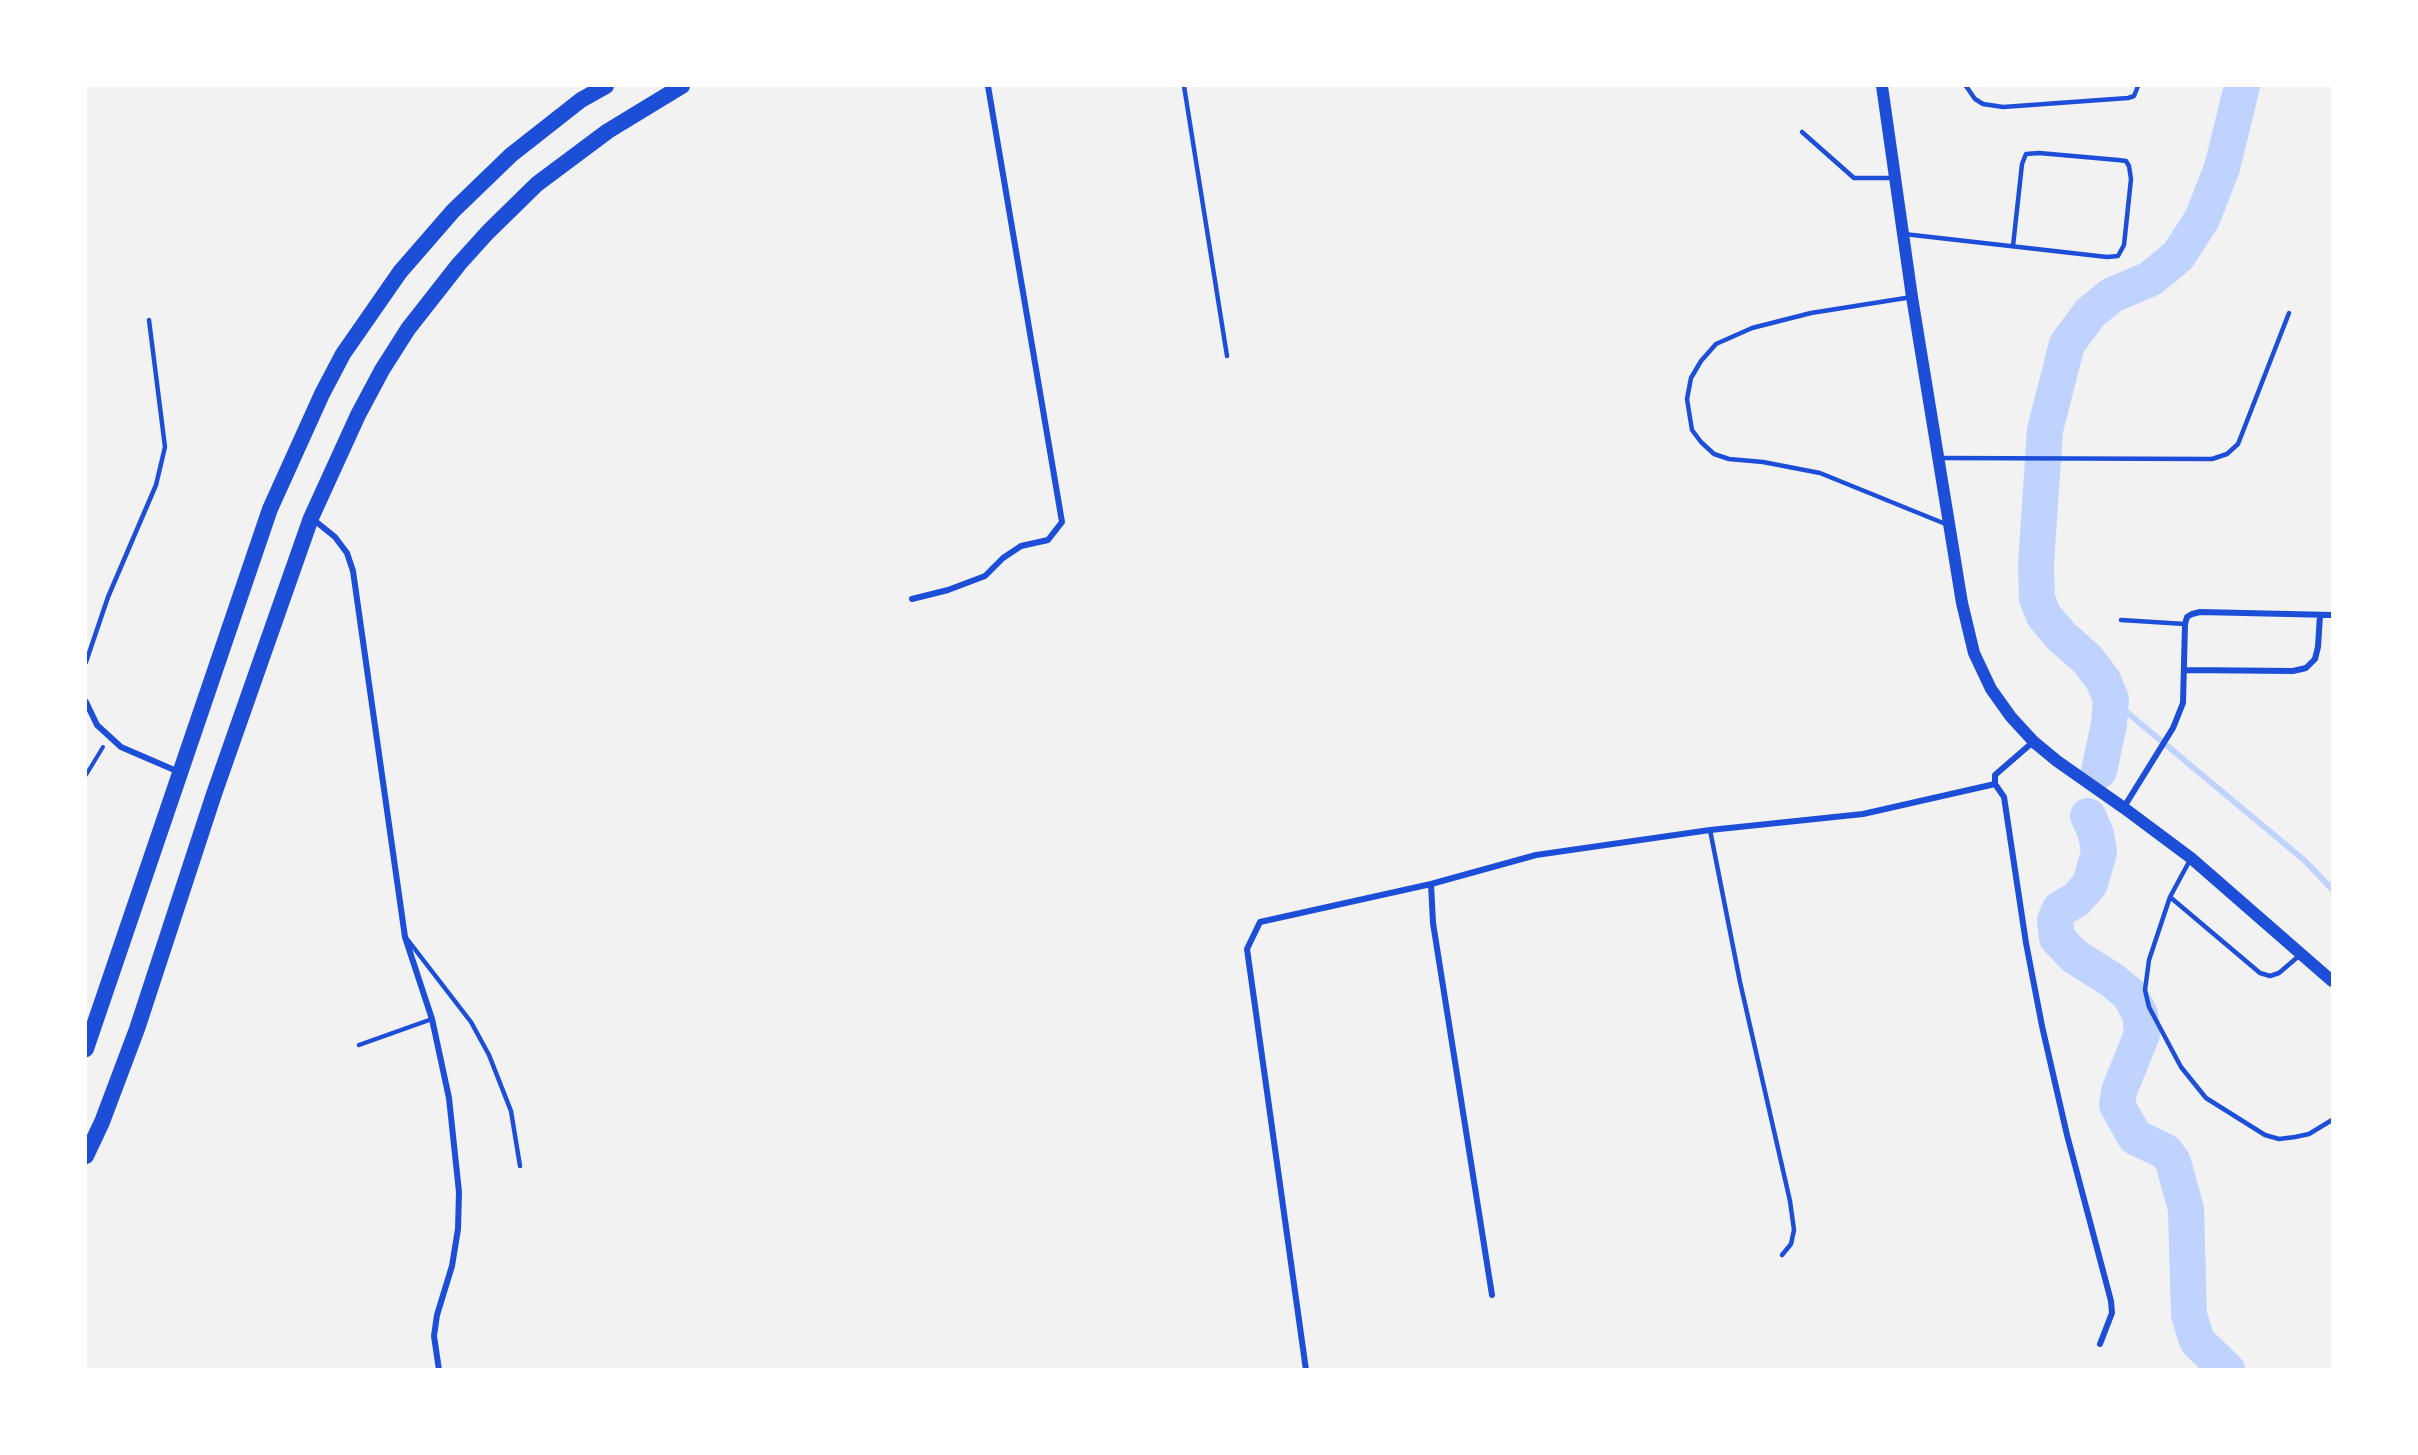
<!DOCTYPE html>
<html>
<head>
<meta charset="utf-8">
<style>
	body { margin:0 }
	#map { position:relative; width:2418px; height:1455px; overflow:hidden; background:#f2f2f2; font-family:Spectral,serif }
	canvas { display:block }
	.frame { position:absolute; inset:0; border:87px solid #fff; pointer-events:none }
</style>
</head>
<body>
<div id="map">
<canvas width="2418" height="1455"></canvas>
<div class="frame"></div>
</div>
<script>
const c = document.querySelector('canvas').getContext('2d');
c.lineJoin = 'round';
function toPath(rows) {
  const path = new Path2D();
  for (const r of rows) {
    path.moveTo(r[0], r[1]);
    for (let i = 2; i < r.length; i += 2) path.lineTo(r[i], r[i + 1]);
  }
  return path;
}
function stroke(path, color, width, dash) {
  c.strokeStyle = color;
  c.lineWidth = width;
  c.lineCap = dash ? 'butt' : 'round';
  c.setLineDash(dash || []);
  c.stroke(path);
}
stroke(toPath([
	[2111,699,2304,860,2332,889]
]), '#bfd3fe', 6);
stroke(toPath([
	[2099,771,2109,724,2111,699,2103,680,2088,660,2061,636,2044,616,2037,599,2036,564,2045,430,2067,344,2090,313,2112,295,2150,279,2178,256,2202,219,2222,168,2242,86],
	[2088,816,2096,834,2099,852,2090,884,2076,900,2060,909,2055,920,2057,938,2074,956,2112,980,2129,994,2140,1014,2142,1034,2119,1091,2117,1105,2135,1137,2166,1152,2173,1162,2186,1209,2189,1315,2197,1341,2227,1370]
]), '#bfd3fe', 36);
stroke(toPath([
	[86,775,103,747]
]), '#1d4ed8', 4);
stroke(toPath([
	[1184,86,1227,356],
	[1966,86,1975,99,1983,104,2003,107,2128,98,2134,96,2138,86],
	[1802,132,1854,178,1892,178],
	[1904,234,2107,257,2118,256,2124,245,2131,179,2129,166,2126,161,2118,160,2039,153,2026,154,2022,164,2013,246],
	[1912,297,1811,313,1752,328,1716,344,1701,361,1691,378,1687,399,1692,430,1701,442,1714,454,1729,459,1763,462,1820,473,1948,525],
	[1939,458,2212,459,2227,454,2238,444,2289,313],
	[2121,620,2185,624],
	[86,662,108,597,156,485,165,447,149,320],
	[1710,830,1740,982,1790,1201,1794,1230,1791,1244,1782,1255],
	[2190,860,2170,897,2149,960,2145,990,2149,1007,2181,1067,2206,1098,2265,1135,2279,1139,2295,1137,2309,1134,2332,1120],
	[2170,897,2260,973,2270,976,2279,973,2300,955],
	[407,939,471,1022,489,1055,511,1111,520,1166],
	[359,1045,432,1019]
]), '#1d4ed8', 4.5);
stroke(toPath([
	[314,520,335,537,347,553,353,571,405,937,432,1019,449,1098,459,1192,458,1229,452,1266,437,1315,434,1336,439,1370],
	[912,599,948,590,985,576,1003,558,1021,546,1048,540,1062,522,988,86],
	[2185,670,2293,671,2306,668,2315,659,2318,647,2320,615],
	[86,702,97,725,121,747,179,772],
	[2033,742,1995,775,1995,784,2004,797,2026,943,2042,1026,2067,1135,2111,1301,2112,1313,2100,1344],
	[2124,807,2173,728,2183,703,2185,624,2187,617,2192,614,2200,612,2332,615],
	[1431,884,1433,923,1492,1295],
	[1306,1370,1247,949,1260,922,1431,884,1536,855,1710,830,1863,814,1995,784]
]), '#1d4ed8', 6);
stroke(toPath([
	[1882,86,1912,297,1962,603,1974,653,1991,689,2011,717,2034,742,2057,761,2124,808,2191,858,2332,981]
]), '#1d4ed8', 12);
stroke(toPath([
	[86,1049,270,509,322,394,343,354,400,272,453,211,511,155,581,100,606,86],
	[86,1156,102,1122,137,1029,214,794,311,518,358,415,382,370,408,329,459,264,488,232,537,184,608,131,682,86]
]), '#1d4ed8', 16);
</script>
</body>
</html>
